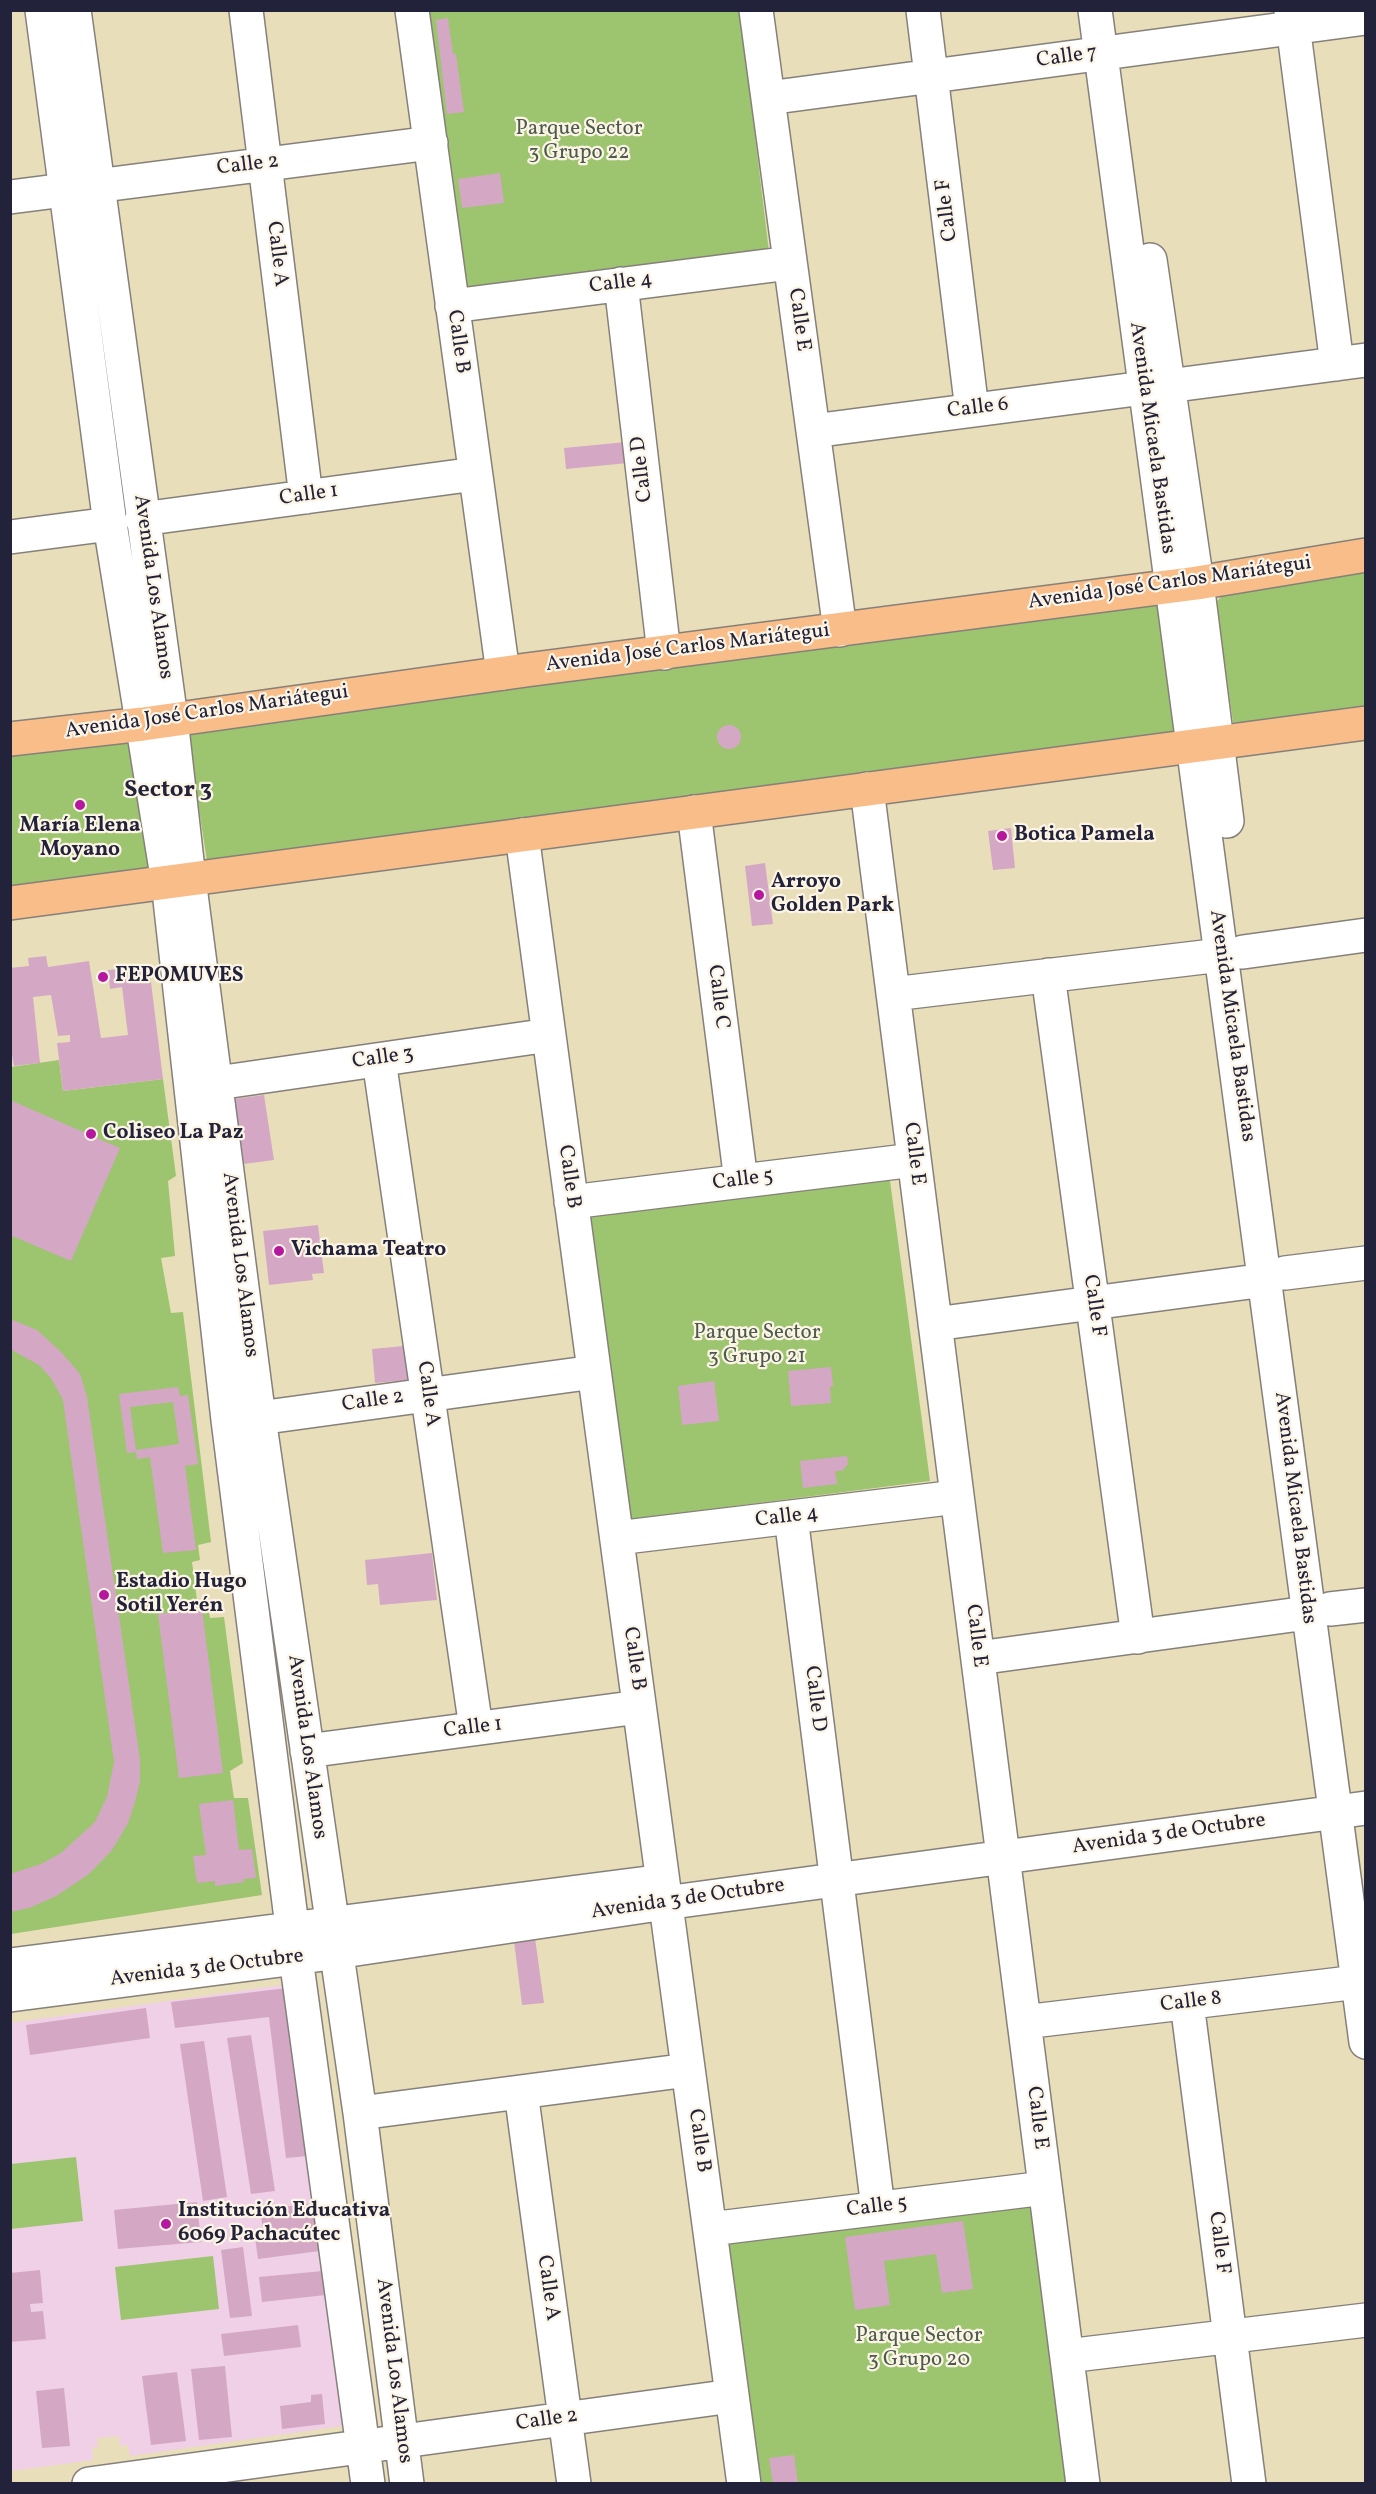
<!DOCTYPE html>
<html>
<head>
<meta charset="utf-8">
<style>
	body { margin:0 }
	#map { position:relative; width:1376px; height:2494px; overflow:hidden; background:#e9deba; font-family:Vollkorn,serif }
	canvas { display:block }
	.frame { position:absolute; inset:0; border:12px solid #22223b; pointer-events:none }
</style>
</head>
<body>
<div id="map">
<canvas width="1376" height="2494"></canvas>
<div class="frame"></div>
</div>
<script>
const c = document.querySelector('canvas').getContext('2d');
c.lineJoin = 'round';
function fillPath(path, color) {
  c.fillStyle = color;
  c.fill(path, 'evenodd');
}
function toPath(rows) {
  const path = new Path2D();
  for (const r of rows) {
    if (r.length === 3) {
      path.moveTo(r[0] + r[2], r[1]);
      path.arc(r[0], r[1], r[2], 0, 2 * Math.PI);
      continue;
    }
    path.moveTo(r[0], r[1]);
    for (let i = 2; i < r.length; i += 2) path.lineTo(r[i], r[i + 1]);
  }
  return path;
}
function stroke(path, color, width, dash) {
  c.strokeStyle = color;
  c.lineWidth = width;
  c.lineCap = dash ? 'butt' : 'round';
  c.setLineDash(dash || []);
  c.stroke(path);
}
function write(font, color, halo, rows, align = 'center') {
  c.font = font + ' Vollkorn,serif';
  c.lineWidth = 4.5;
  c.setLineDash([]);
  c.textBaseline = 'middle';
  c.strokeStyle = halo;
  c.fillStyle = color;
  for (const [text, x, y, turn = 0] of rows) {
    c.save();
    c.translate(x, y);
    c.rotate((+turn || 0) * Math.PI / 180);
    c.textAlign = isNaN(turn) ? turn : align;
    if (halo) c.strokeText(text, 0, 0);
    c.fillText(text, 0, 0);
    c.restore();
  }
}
fillPath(toPath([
	[290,1984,349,2425,130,2456,128,2445,120,2446,119,2436,97,2438,98,2447,92,2448,93,2460,11,2471,10,2023]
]), '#efd0e6');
fillPath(toPath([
	[427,11,740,11,769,252,466,288],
	[1365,573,1365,711,1244,728,1233,722,1216,602,1226,592],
	[1157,598,1175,733,207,861,187,731],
	[128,739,153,860,146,872,11,890,10,755],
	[59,1060,63,1091,163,1079,176,1176,168,1181,175,1256,161,1258,171,1313,183,1312,211,1542,198,1545,200,1560,192,1562,198,1608,208,1607,210,1618,224,1617,243,1763,230,1771,232,1785,234,1798,248,1798,262,1895,11,1934,11,1067],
	[889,1173,930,1481,625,1520,584,1212],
	[76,2157,83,2221,11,2229,11,2164],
	[1036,2198,1074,2483,755,2483,722,2241],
	[213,2256,219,2309,121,2320,115,2267]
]), '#9dc46f');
fillPath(toPath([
	[448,18,453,54,456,54,464,112,447,114,436,20],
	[500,173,504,203,462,208,458,179],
	[626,442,628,463,566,469,564,448],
	[729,737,12],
	[1011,828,1015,868,993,870,988,831],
	[765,863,773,924,752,926,745,866],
	[46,956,48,967,89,961,101,1038,128,1035,122,987,110,989,108,970,149,966,163,1079,63,1091,57,1043,70,1042,70,1035,58,1036,51,995,33,997,40,1063,14,1066,10,1044,10,968,29,966,28,958],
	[264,1095,274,1160,244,1164,234,1099],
	[10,1100,120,1148,71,1261,10,1235],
	[318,1225,324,1273,312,1274,313,1280,269,1285,263,1231],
	[10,1319,37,1330,62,1353,80,1374,87,1397,140,1760,140,1781,135,1802,128,1823,112,1850,89,1874,56,1896,29,1908,10,1912,10,1874,41,1864,61,1853,95,1822,107,1797,114,1762,63,1400,51,1378,39,1365,10,1349],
	[404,1346,408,1380,375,1383,372,1349],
	[831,1367,833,1386,830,1387,831,1403,791,1406,788,1371],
	[714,1381,719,1421,682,1425,678,1386],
	[178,1387,180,1396,188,1395,198,1464,185,1466,196,1550,163,1553,150,1457,137,1459,136,1452,127,1453,119,1394],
	[173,1402,179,1444,136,1450,130,1407],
	[847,1456,848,1464,842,1471,835,1471,837,1484,803,1488,800,1461],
	[432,1553,437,1600,380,1605,378,1584,367,1585,365,1560],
	[202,1609,223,1773,179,1778,158,1614],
	[233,1800,239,1850,252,1849,256,1878,243,1879,244,1882,215,1886,215,1881,197,1883,193,1856,206,1855,199,1804],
	[535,1938,544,2003,522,2005,514,1941],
	[287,1988,308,2156,286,2158,269,2017,175,2028,171,2002],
	[146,2008,150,2038,30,2055,26,2025],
	[251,2035,275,2191,251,2194,227,2038],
	[204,2041,227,2197,203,2201,180,2044],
	[197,2202,201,2242,118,2249,114,2210],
	[313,2203,320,2251,258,2259,255,2237,264,2236,260,2210],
	[963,2221,973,2289,942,2293,936,2254,884,2261,890,2305,855,2310,845,2237],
	[243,2247,252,2316,230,2318,221,2250],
	[40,2270,43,2303,30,2304,31,2312,43,2311,46,2339,10,2342,10,2273],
	[323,2271,326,2295,262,2302,259,2277],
	[298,2325,301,2347,224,2356,221,2334],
	[225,2366,232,2437,199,2440,191,2369],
	[177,2372,186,2441,151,2445,142,2376],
	[64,2388,70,2446,42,2448,36,2391],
	[322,2394,325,2424,282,2429,280,2406,311,2402,311,2395],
	[794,2455,798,2484,773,2484,769,2458]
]), '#d4a8c5');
const minor = toPath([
	[42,10,110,524,168,882,228,1420,296,1958,368,2484],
	[74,10,171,719,189,879,259,1418,360,2113,407,2484],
	[246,10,306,497],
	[412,10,503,673],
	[756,10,840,630],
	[923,10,972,410],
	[1095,10,1366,2042],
	[1291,10,1337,364],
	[768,98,1366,18],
	[10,197,431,143],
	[1150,260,1197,583,1227,821],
	[621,284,664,653],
	[452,306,790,263],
	[1168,386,1366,360],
	[813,431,1144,388],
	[142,519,475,474],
	[10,537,110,524],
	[867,789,1083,2484],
	[694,812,741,1181],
	[522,835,744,2484],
	[1243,952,1366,935],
	[1048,975,1138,1637],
	[893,994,1221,955],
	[379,1060,476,1728],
	[217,1083,549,1035],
	[571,1202,914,1160],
	[1285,1273,1366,1263],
	[935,1324,1265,1280],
	[259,1418,594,1372],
	[791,1517,878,2208],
	[617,1538,957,1497],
	[1330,1609,1366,1605],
	[978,1658,1307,1613],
	[307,1751,639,1707],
	[10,1965,648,1883],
	[10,1995,296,1958,665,1903,1366,1808],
	[1187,2003,1249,2484],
	[1024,2022,1358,1982],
	[521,2092,574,2484],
	[360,2113,688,2070],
	[710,2229,1045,2188],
	[1067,2356,1366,2320],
	[89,2484,732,2396]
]);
const major = toPath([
	[10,739,143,724,526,670,1197,583,1366,555],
	[10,903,1366,723]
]);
stroke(minor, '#86807a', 36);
stroke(major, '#86807a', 36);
stroke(minor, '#fff', 33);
stroke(major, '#f8bd89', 33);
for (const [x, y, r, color] of [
	[80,805,6,"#b5179e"],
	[1002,836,6,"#b5179e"],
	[759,895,6,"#b5179e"],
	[103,977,6,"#b5179e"],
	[91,1134,6,"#b5179e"],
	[279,1251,6,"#b5179e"],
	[104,1595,6,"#b5179e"],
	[166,2224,6,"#b5179e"]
]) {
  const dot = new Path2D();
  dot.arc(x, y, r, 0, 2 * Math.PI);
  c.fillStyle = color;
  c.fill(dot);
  stroke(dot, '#fcf5e5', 2);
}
write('21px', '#22223b', '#fcf5e5', [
	["Calle 7",1067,58,-8],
	["Calle 2",248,166,-7],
	["Calle F",948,210,-97],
	["Calle A",276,254,83],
	["Calle 4",621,284,-7],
	["Calle E",798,320,82],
	["Calle B",457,342,82],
	["Calle 6",978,409,-7],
	["Avenida Micaela Bastidas",1151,438,82],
	["Calle D",643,469,-97],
	["Calle 1",309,496,-8],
	["Avenida José Carlos Mariátegui",1170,584,-8],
	["Avenida Los Alamos",152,587,82],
	["Avenida José Carlos Mariátegui",688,649,-7],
	["Avenida José Carlos Mariátegui",207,713,-8],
	["Calle C",717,997,83],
	["Avenida Micaela Bastidas",1231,1026,82],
	["Calle 3",383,1059,-8],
	["Calle E",913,1154,83],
	["Calle B",568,1177,82],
	["Calle 5",743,1181,-7],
	["Avenida Los Alamos",239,1265,83],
	["Calle F",1093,1306,82],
	["Calle A",427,1394,82],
	["Calle 2",373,1402,-8],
	["Avenida Micaela Bastidas",1294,1508,83],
	["Calle 4",787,1518,-7],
	["Calle E",975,1636,83],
	["Calle B",633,1659,82],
	["Calle D",814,1699,83],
	["Calle 1",473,1729,-7],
	["Avenida Los Alamos",306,1747,82],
	["Avenida 3 de Octubre",1169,1835,-8],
	["Avenida 3 de Octubre",688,1900,-8],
	["Avenida 3 de Octubre",207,1969,-7],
	["Calle 8",1191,2003,-7],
	["Calle E",1036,2118,83],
	["Calle B",698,2141,82],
	["Calle 5",877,2208,-7],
	["Calle F",1218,2243,83],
	["Calle A",547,2288,82],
	["Avenida Los Alamos",393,2371,83],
	["Calle 2",547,2421,-8]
]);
write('21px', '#4d5b4d', '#fcf5e5', [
	["Parque Sector",579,130],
	["3 Grupo 22",579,154],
	["Parque Sector",757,1334],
	["3 Grupo 21",757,1358],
	["Parque Sector",919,2337],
	["3 Grupo 20",919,2361]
]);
write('bold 21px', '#22223b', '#fcf5e5', [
	["María Elena",80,827,"center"],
	["Moyano",80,851,"center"],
	["Botica Pamela",1014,836],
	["Arroyo",771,883],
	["Golden Park",771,907],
	["FEPOMUVES",115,977],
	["Coliseo La Paz",103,1134],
	["Vichama Teatro",291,1251],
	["Estadio Hugo",116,1583],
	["Sotil Yerén",116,1607],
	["Institución Educativa",178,2212],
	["6069 Pachacútec",178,2236]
], 'left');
write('bold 24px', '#22223b', '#fcf5e5', [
	["Sector 3",168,792]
]);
</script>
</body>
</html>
